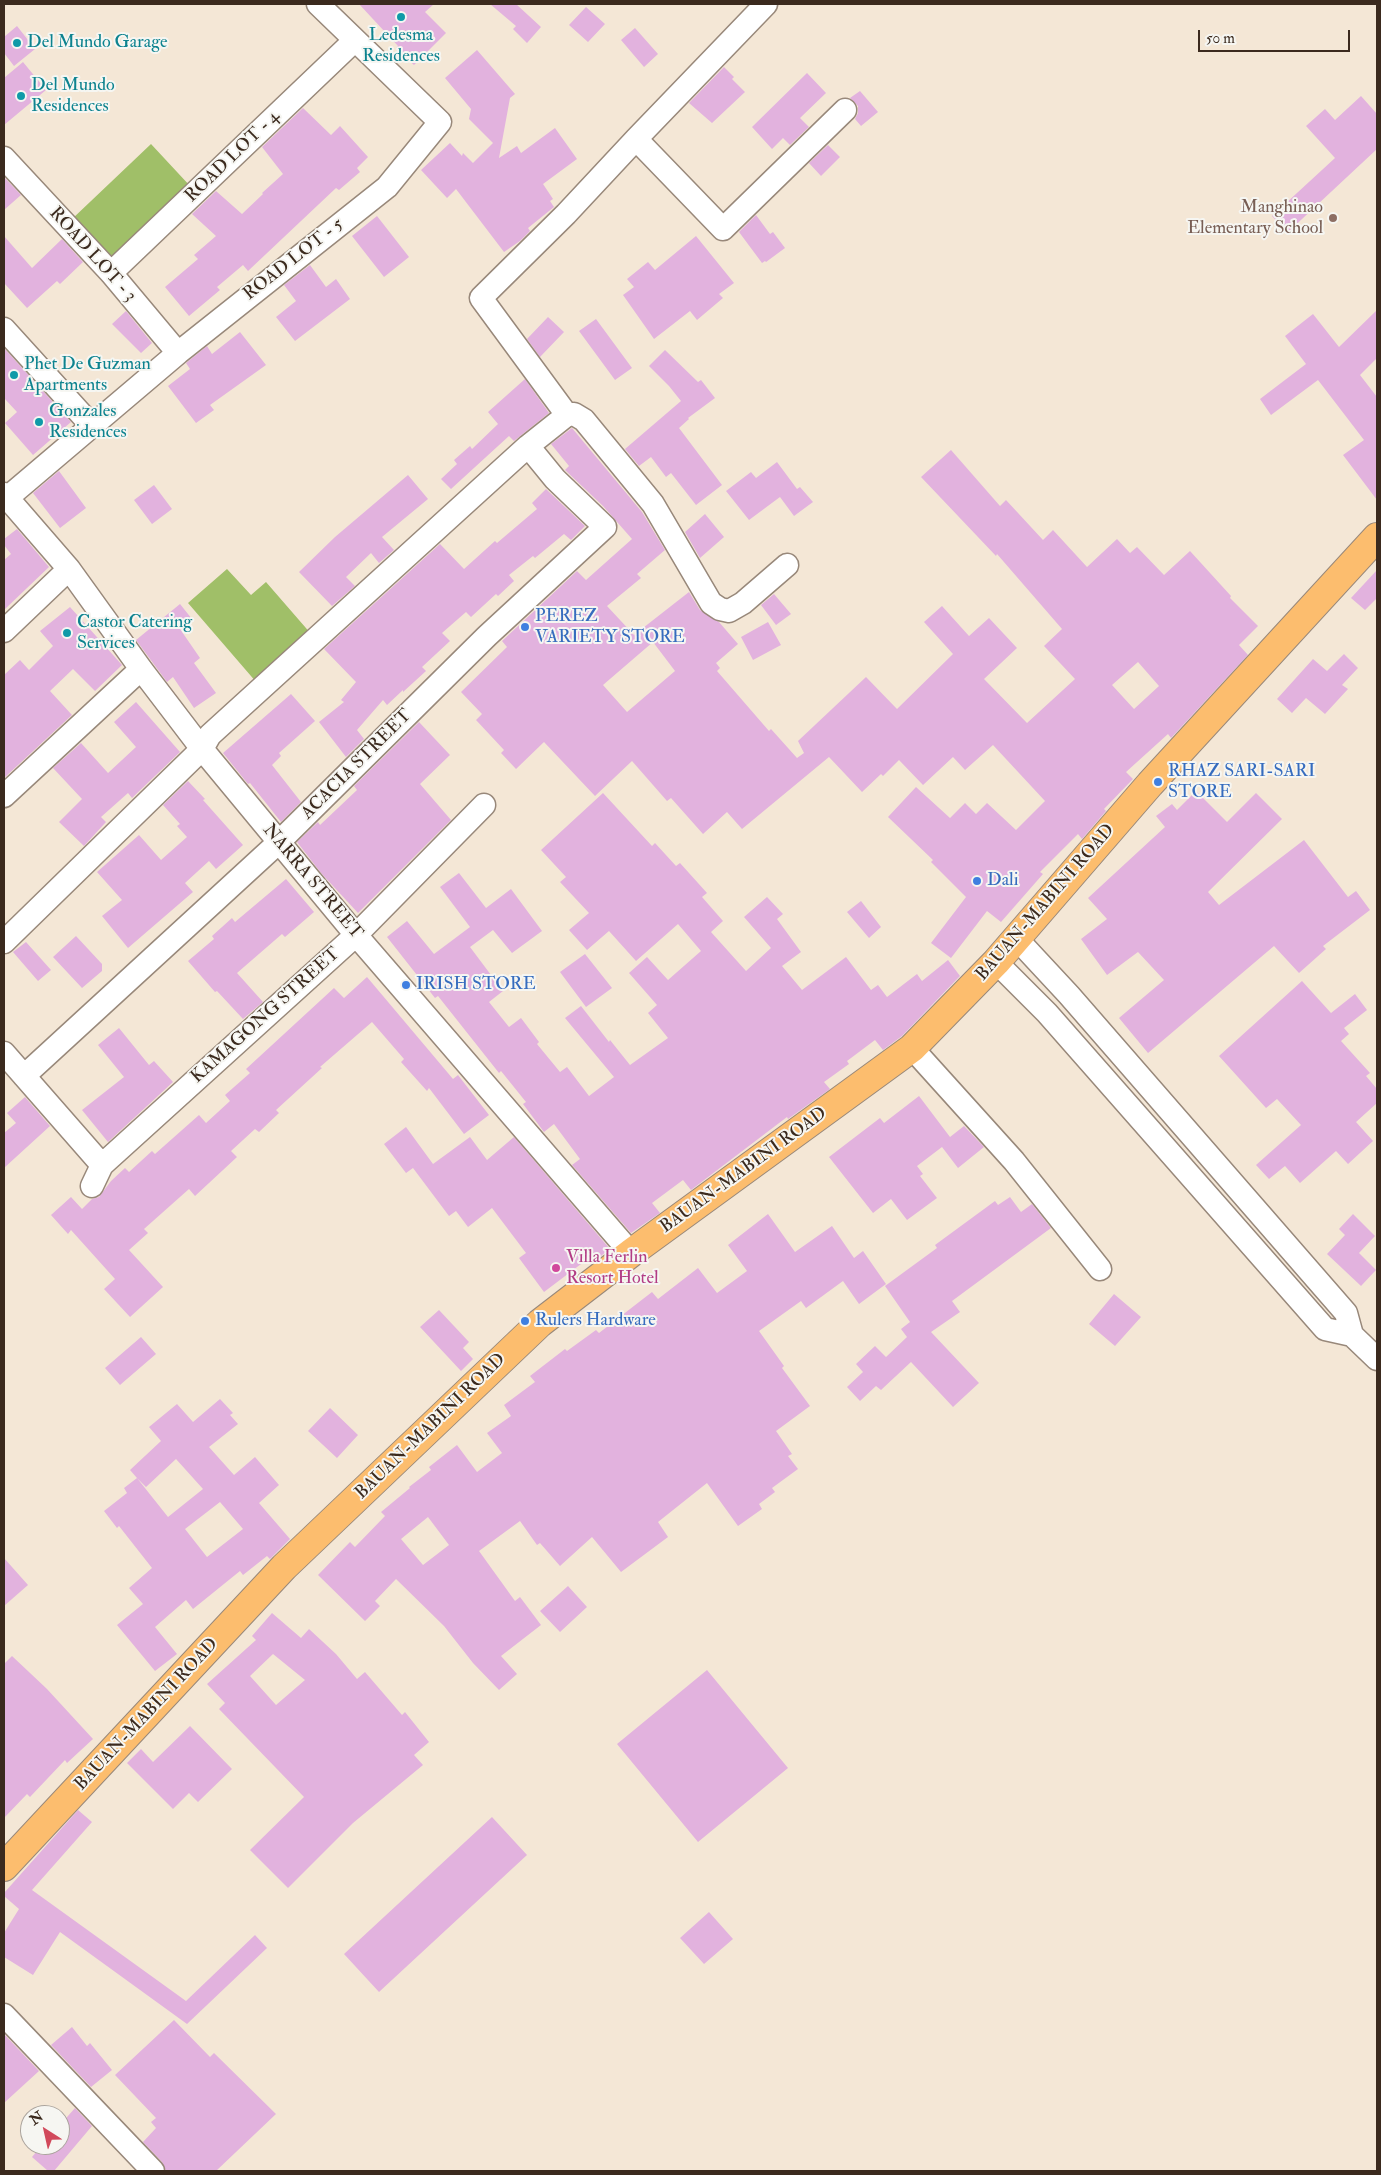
<!DOCTYPE html>
<html>
<head>
<meta charset="utf-8">
<style>
	body { margin:0 }
	#map { position:relative; width:1381px; height:2175px; overflow:hidden; background:#f4e7d6; font-family:"IM FELL Double Pica",serif }
	canvas { display:block }
	.frame { position:absolute; inset:0; border:5px solid #3b2a1e; pointer-events:none }
	.north { position:absolute; left:20px; top:2105px; width:50px; height:50px; box-sizing:border-box; background:#f6f6f2; border:1px solid #aba49d; border-radius:50%; rotate:325deg; font-size:14px; font-weight:700; line-height:20px; text-align:center; color:#3b2a1e }
	.north::after { content:''; display:block; margin:auto; width:18px; height:22px; background:#d1495b; clip-path:polygon(50% 0,100% 100%,50% 72%,0 100%) }
	.scale { position:absolute; left:1198px; top:30px; width:152px; height:22px; box-sizing:border-box; border:2px solid #3b2a1e; border-top:0; padding-left:6px; font-size:15px; line-height:18px; white-space:nowrap; color:#3b2a1e; -webkit-text-stroke:4px #f6f6f2; paint-order:stroke }
</style>
</head>
<body>
<div id="map">
<canvas width="1381" height="2175"></canvas>
<div class="frame"></div>
<div class="north">N</div>
<div class="scale">50 m</div>
</div>
<script>
const c = document.querySelector('canvas').getContext('2d');
c.lineJoin = 'round';
function fillPath(path, color) {
  c.fillStyle = color;
  c.fill(path, 'evenodd');
}
function toPath(rows) {
  const path = new Path2D();
  for (const r of rows) {
    path.moveTo(r[0], r[1]);
    for (let i = 2; i < r.length; i += 2) path.lineTo(r[i], r[i + 1]);
  }
  return path;
}
function stroke(path, color, width, dash) {
  c.strokeStyle = color;
  c.lineWidth = width;
  c.lineCap = dash ? 'butt' : 'round';
  c.setLineDash(dash || []);
  c.stroke(path);
}
function write(font, color, halo, rows, align = 'center') {
  c.font = font + ' "IM FELL Double Pica",serif';
  c.lineWidth = 4;
  c.setLineDash([]);
  c.textBaseline = 'middle';
  c.strokeStyle = halo;
  c.fillStyle = color;
  for (const [text, x, y, turn = 0] of rows) {
    c.save();
    c.translate(x, y);
    c.rotate((+turn || 0) * Math.PI / 180);
    c.textAlign = isNaN(turn) ? turn : align;
    if (halo) c.strokeText(text, 0, 0);
    c.fillText(text, 0, 0);
    c.restore();
  }
}
fillPath(toPath([
	[151,144,191,187,110,263,71,220],
	[227,569,251,595,266,582,312,635,257,683,188,603]
]), '#a0bf68');
fillPath(toPath([
	[359,4,434,4,425,12,446,33,414,65,396,48,398,46],
	[490,4,516,4,541,27,527,43,513,29,516,26],
	[586,7,605,24,588,42,569,25],
	[17,26,35,49,14,66,4,53,4,37],
	[635,28,658,54,644,67,621,40],
	[477,50,515,94,510,98,499,158,517,146,521,153,555,128,577,159,543,184,553,199,550,201,554,207,528,228,530,231,520,241,504,252,456,189,447,198,421,170,450,143,462,156,463,153,473,163,493,143,469,119,471,109,445,78],
	[23,62,46,90,4,125,4,78],
	[724,67,734,77,732,79,745,92,712,123,689,103],
	[807,73,826,93,800,118,809,127,790,145,783,138,772,149,752,127],
	[860,91,878,112,861,126,855,119,858,113,858,106,850,98],
	[1361,96,1377,114,1377,149,1287,233,1272,216,1335,158,1306,126,1325,109,1335,120],
	[303,108,331,135,340,126,368,157,357,168,360,172,339,190,336,188,248,271,243,265,217,287,220,290,189,316,165,287,198,259,194,255,216,236,192,214,216,191,242,214,263,194,262,193,283,174,262,147],
	[828,145,840,157,821,176,809,163],
	[4,177,21,195,4,210],
	[756,215,770,234,773,232,785,248,766,262,765,261,762,263,739,232],
	[377,216,409,257,384,277,352,236],
	[4,236,32,268,62,239,83,262,60,284,57,281,27,308,4,283],
	[696,236,734,283,719,294,723,298,697,320,690,311,654,339,623,295,634,287,627,279,648,262,655,270],
	[310,265,326,287,336,279,350,299,295,341,276,317,296,301,284,285],
	[1377,310,1377,358,1360,375,1377,397,1377,500,1343,455,1364,440,1318,380,1271,415,1260,399,1306,364,1285,336,1313,314,1339,347],
	[126,311,152,343,141,353,112,324],
	[548,317,564,332,540,357,527,339],
	[596,319,632,368,615,380,579,331],
	[240,332,266,365,210,405,214,410,196,423,168,386,190,369,186,363,207,346,212,354],
	[4,348,71,422,33,455,5,423,17,412,4,398],
	[665,350,698,382,701,380,715,398,688,418,689,419,679,428,722,485,696,505,671,473,666,477,651,457,639,466,625,449,681,401,669,386,649,366],
	[525,379,549,413,514,441,509,436,451,489,441,479,457,464,454,460,470,446,472,449,498,424,488,412],
	[572,428,642,512,665,550,637,574,641,578,607,606,634,635,689,592,700,610,719,622,738,644,716,663,720,668,717,671,769,731,771,729,797,758,804,753,798,741,866,677,897,709,953,654,924,622,942,606,969,636,989,618,1017,648,984,679,1027,723,1075,679,1044,646,1062,629,997,554,996,556,921,477,951,450,1000,506,1006,500,1043,540,1053,530,1087,567,1117,539,1130,553,1137,547,1164,575,1190,551,1231,596,1230,598,1258,626,1239,645,1248,655,1171,738,1168,734,1126,772,1133,779,1104,809,1106,811,1082,839,1078,834,1040,872,1043,874,1001,922,987,911,951,958,931,943,966,897,931,862,933,860,888,817,916,787,950,818,965,803,976,814,987,803,1016,830,1045,801,993,745,965,770,953,757,923,785,899,760,883,776,881,774,862,792,829,757,742,829,727,812,703,834,671,798,667,801,632,761,595,796,544,742,516,769,501,753,504,750,476,720,482,714,461,692,507,647,502,641,577,571,586,580,632,539,603,506,565,470,569,466,551,444],
	[653,642,675,671,627,712,603,685],
	[1138,662,1159,686,1134,709,1112,685],
	[777,462,797,489,800,487,813,502,794,516,780,497,749,520,726,491,751,472,756,478],
	[59,471,86,508,60,528,33,493],
	[408,475,428,499,382,537,394,550,379,563,371,553,346,577,355,586,332,606,299,572,335,537],
	[154,485,172,509,152,524,134,500],
	[546,489,585,526,571,540,564,534,535,558,533,556,509,575,514,581,498,596,496,594,471,617,466,612,442,633,450,641,422,667,426,671,403,692,403,690,387,705,383,700,357,730,364,739,346,757,319,722,344,702,341,700,356,682,324,649,440,544,464,569,495,541,497,543,537,509,532,503],
	[705,514,724,537,700,558,685,532],
	[17,529,49,567,4,610,4,560,11,554,4,545,4,539],
	[1377,570,1377,598,1365,610,1351,598],
	[774,594,791,614,776,625,761,605],
	[180,604,192,619,180,629,200,658,194,663,216,693,194,708,173,677,167,682,136,640],
	[70,607,122,665,95,691,73,669,50,691,72,715,4,778,4,675,20,660,29,670,53,646,40,631],
	[768,622,781,645,753,660,741,637],
	[1344,654,1358,668,1342,685,1348,689,1325,714,1306,698,1292,713,1277,699,1313,659,1327,671],
	[291,694,315,721,279,753,281,756,272,765,301,802,281,822,250,783,248,784,223,753],
	[136,702,180,752,132,798,128,793,101,817,106,822,84,846,59,822,82,799,53,768,81,743,108,773,136,747,114,722],
	[419,722,450,755,420,784,451,820,358,913,321,873,297,842,318,822,320,825,357,790,354,786],
	[188,781,205,799,203,800,243,845,216,869,209,861,185,883,193,892,128,948,102,916,122,900,97,872,139,835,161,860,187,837,177,826,180,824,163,805],
	[1196,791,1227,822,1256,793,1282,819,1208,892,1219,905,1304,840,1348,897,1356,891,1370,910,1323,946,1326,949,1299,973,1274,946,1148,1053,1119,1018,1164,980,1138,952,1107,975,1081,939,1107,919,1088,898,1165,827,1156,816,1172,804,1177,810],
	[603,793,652,846,655,843,676,866,680,863,707,893,702,897,723,921,711,932,746,971,771,948,744,917,767,897,783,914,777,919,801,952,782,966,802,990,846,957,871,990,878,985,887,997,917,974,922,981,948,960,960,976,902,1036,883,1050,875,1040,847,1061,849,1064,824,1082,830,1089,788,1119,787,1117,691,1190,683,1180,652,1203,660,1213,631,1233,572,1165,580,1159,554,1124,544,1132,523,1104,526,1102,501,1071,499,1073,438,996,435,998,387,937,407,921,434,954,470,927,440,887,459,873,486,908,511,889,542,931,512,953,493,930,470,947,503,991,489,1002,509,1027,521,1018,539,1042,537,1044,560,1072,567,1067,589,1096,614,1077,565,1018,581,1006,609,1042,610,1040,630,1065,668,1038,648,1013,657,1005,629,973,647,957,668,980,701,951,678,924,636,961,609,931,587,950,569,930,589,913,560,882,566,877,541,850],
	[286,879,314,912,285,937,282,934,237,973,263,1002,243,1019,217,991,215,992,188,961,214,939,212,936,232,918,235,922],
	[861,901,881,927,869,938,847,912],
	[76,936,102,964,102,971,82,988,53,957],
	[26,942,51,970,38,981,13,952],
	[585,954,612,988,586,1007,560,972],
	[367,977,453,1079,458,1075,489,1115,464,1134,429,1088,427,1091,401,1062,404,1059,372,1022,320,1067,322,1068,276,1110,279,1113,259,1132,255,1129,231,1151,237,1157,195,1196,189,1189,144,1229,148,1233,129,1250,163,1287,130,1317,104,1289,115,1279,71,1230,68,1234,51,1215,71,1197,82,1209,92,1199,99,1197,111,1181,125,1168,129,1172,152,1151,155,1154,199,1115,206,1123,230,1101,225,1095,250,1073,246,1069,334,988,344,998],
	[1302,981,1331,1013,1355,994,1367,1010,1344,1028,1349,1034,1341,1041,1370,1073,1366,1076,1377,1089,1377,1103,1356,1122,1373,1141,1348,1164,1336,1151,1300,1183,1285,1166,1269,1179,1256,1165,1301,1125,1277,1099,1266,1108,1219,1056],
	[119,1028,149,1065,154,1061,173,1082,108,1142,82,1110,124,1077,98,1045],
	[919,1096,950,1137,964,1126,984,1147,958,1168,942,1147,917,1166,923,1174,920,1176,937,1198,907,1220,891,1199,873,1213,829,1157,880,1118,884,1123],
	[25,1097,50,1126,4,1168,4,1133,16,1123,7,1113],
	[406,1127,433,1164,470,1137,487,1160,514,1137,610,1249,593,1262,589,1258,544,1292,519,1258,526,1253,492,1208,468,1227,456,1211,449,1216,413,1168,406,1173,384,1144],
	[1010,1197,1021,1212,1032,1204,1051,1228,952,1301,960,1312,931,1332,979,1383,953,1407,911,1362,881,1390,876,1386,860,1401,847,1387,863,1372,856,1364,875,1346,886,1357,907,1337,901,1329,910,1322,885,1286,937,1248,935,1245,995,1201,998,1205],
	[768,1214,795,1252,832,1226,854,1258,863,1251,886,1284,859,1304,843,1281,806,1308,801,1301,759,1331,784,1366,782,1368,810,1406,776,1431,792,1454,788,1456,798,1469,772,1488,775,1492,759,1504,762,1509,738,1526,707,1483,658,1522,668,1537,621,1572,592,1537,560,1566,540,1543,537,1545,520,1521,479,1551,515,1601,520,1597,541,1625,501,1656,517,1674,499,1690,473,1663,444,1626,396,1579,375,1601,380,1606,365,1621,318,1575,350,1542,355,1547,385,1516,381,1512,410,1488,409,1487,431,1470,429,1467,457,1445,477,1472,502,1453,487,1433,511,1416,504,1405,535,1382,530,1376,565,1349,567,1351,596,1330,599,1333,652,1292,658,1299,698,1268,717,1293,747,1271,728,1245],
	[428,1517,449,1545,423,1565,401,1539],
	[1353,1214,1375,1236,1359,1253,1376,1270,1361,1286,1327,1254,1345,1235,1339,1229],
	[1114,1294,1141,1317,1115,1346,1089,1324],
	[439,1310,469,1342,463,1348,473,1359,461,1371,420,1327],
	[141,1337,156,1354,120,1385,105,1368],
	[220,1399,233,1413,230,1415,238,1424,209,1447,234,1475,255,1457,279,1485,259,1503,290,1539,270,1559,267,1556,243,1575,240,1571,193,1609,186,1600,155,1627,177,1654,155,1671,117,1625,143,1604,129,1588,152,1568,119,1526,117,1528,104,1511,127,1493,124,1488,137,1478,130,1470,161,1441,149,1427,177,1404,193,1422],
	[176,1459,203,1489,168,1517,137,1478,146,1487],
	[220,1502,243,1529,207,1557,185,1529],
	[330,1408,358,1435,337,1458,308,1431],
	[4,1558,28,1585,4,1606],
	[568,1586,587,1607,560,1632,540,1611],
	[272,1613,301,1638,309,1629,336,1654,357,1679,365,1672,402,1715,405,1712,429,1742,414,1755,423,1765,353,1823,288,1888,250,1850,304,1797,219,1709,225,1703,207,1684,256,1640,252,1636],
	[273,1654,305,1680,276,1705,250,1676],
	[12,1656,47,1689,93,1739,67,1763,65,1760,30,1797,27,1794,4,1818,4,1664],
	[707,1670,788,1768,698,1842,617,1744],
	[190,1726,232,1769,198,1802,189,1793,173,1809,127,1763,141,1749,153,1762],
	[78,1810,92,1822,32,1890,186,2001,255,1935,267,1948,187,2024,60,1932,33,1975,4,1957,4,1933,19,1909,4,1896,4,1893],
	[492,1817,527,1855,379,1992,344,1954],
	[709,1912,733,1939,704,1964,680,1938],
	[174,2020,210,2057,214,2053,276,2114,216,2171,166,2171,162,2162,143,2142,156,2128,151,2122,156,2118,115,2075],
	[72,2027,87,2046,90,2043,112,2070,91,2087,51,2045],
	[4,2034,39,2071,4,2103],
	[75,2108,92,2126,54,2171,48,2171,32,2157,42,2145,60,2145,60,2125]
]), '#e2b2de');
const minor = toPath([
	[636,139,723,229,845,110],
	[4,158,111,273,178,353],
	[111,273,354,41],
	[4,329,92,426],
	[567,415,481,298,566,214,636,139,766,4],
	[4,494,69,569,141,669,202,749,356,935,631,1253],
	[7,498,178,353,387,187,440,122,318,4],
	[4,631,69,569],
	[4,796,141,669],
	[1016,938,1069,995,1346,1313,1352,1335],
	[4,942,202,749,210,735,528,446,567,415,574,414,584,420,653,504,711,603,720,609,729,611,743,603,787,565],
	[996,962,1047,1013,1325,1329,1352,1335,1377,1359],
	[912,1048,1014,1161,1100,1269],
	[4,1053,102,1165],
	[24,1076,279,842,487,636,605,527,555,479,528,446],
	[92,1186,102,1165,356,935,484,805],
	[4,2015,153,2171]
]);
const major = toPath([
	[4,1867,284,1567,540,1323,631,1253,912,1048,996,962,1150,784,1377,537]
]);
stroke(minor, '#98887a', 25);
stroke(major, '#98887a', 30);
stroke(minor, '#fff', 22);
stroke(major, '#fcbd6e', 28);
for (const [x, y, r, color] of [
	[401,17,5,"#0f9aa8"],
	[17,43,5,"#0f9aa8"],
	[21,96,5,"#0f9aa8"],
	[1333,218,5,"#8d6e63"],
	[14,375,5,"#0f9aa8"],
	[39,422,5,"#0f9aa8"],
	[525,627,5,"#3f7fe0"],
	[67,633,5,"#0f9aa8"],
	[1158,782,5,"#3f7fe0"],
	[977,881,5,"#3f7fe0"],
	[406,985,5,"#3f7fe0"],
	[556,1268,5,"#d1479c"],
	[525,1321,5,"#3f7fe0"]
]) {
  const dot = new Path2D();
  dot.arc(x, y, r, 0, 2 * Math.PI);
  c.fillStyle = color;
  c.fill(dot);
  stroke(dot, '#f6f6f2', 2);
}
write('18px', '#0d838f', '#f6f6f2', [
	["Ledesma",401,36,"center"],
	["Residences",401,57,"center"],
	["Del Mundo Garage",27,43],
	["Del Mundo",31,86],
	["Residences",31,107],
	["Phet De Guzman",24,365],
	["Apartments",24,386],
	["Gonzales",49,412],
	["Residences",49,433],
	["Castor Catering",77,623],
	["Services",77,644]
], 'left');
write('18px', '#3b2a1e', '#f6f6f2', [
	["ROAD LOT - 4",233,157,-44],
	["ROAD LOT - 3",92,255,48],
	["ROAD LOT - 5",294,260,-38],
	["ACACIA STREET",357,765,-45],
	["NARRA STREET",312,882,50],
	["BAUAN-MABINI ROAD",1046,903,-49],
	["KAMAGONG STREET",266,1016,-42],
	["BAUAN-MABINI ROAD",744,1171,-36],
	["BAUAN-MABINI ROAD",431,1427,-44],
	["BAUAN-MABINI ROAD",147,1715,-47]
]);
write('18px', '#785e54', '#f6f6f2', [
	["Manghinao",1323,208],
	["Elementary School",1323,229]
], 'right');
write('18px', '#366cbe', '#f6f6f2', [
	["PEREZ",535,617],
	["VARIETY STORE",535,638],
	["RHAZ SARI-SARI",1168,772],
	["STORE",1168,793],
	["Dali",987,881],
	["IRISH STORE",416,985],
	["Rulers Hardware",535,1321]
], 'left');
write('18px', '#b23c85', '#f6f6f2', [
	["Villa Ferlin",566,1258],
	["Resort Hotel",566,1279]
], 'left');
</script>
</body>
</html>
